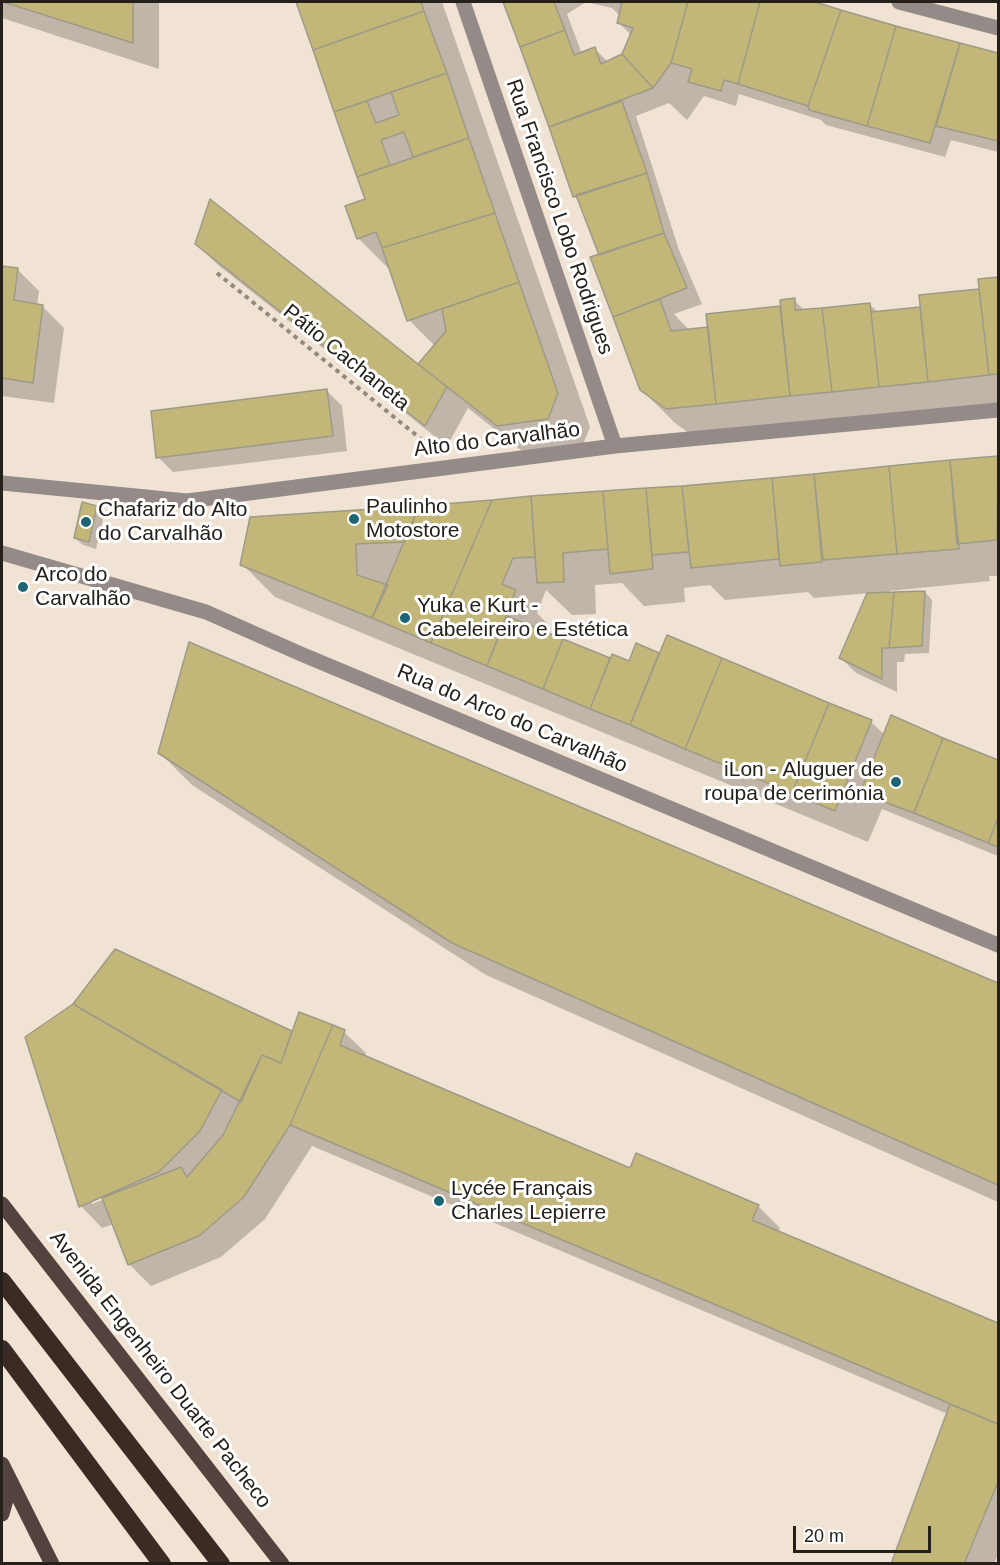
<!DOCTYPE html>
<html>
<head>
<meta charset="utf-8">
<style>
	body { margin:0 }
	#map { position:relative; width:1000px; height:1565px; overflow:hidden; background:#f1e3d3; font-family:Arial,sans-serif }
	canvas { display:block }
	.frame { position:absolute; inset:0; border:3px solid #26201b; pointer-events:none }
	.scale { position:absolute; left:793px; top:1526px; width:138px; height:27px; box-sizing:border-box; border:3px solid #26201b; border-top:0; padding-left:8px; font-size:18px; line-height:21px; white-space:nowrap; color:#26201b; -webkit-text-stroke:4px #fff; paint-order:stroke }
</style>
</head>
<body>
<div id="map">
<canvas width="1000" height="1565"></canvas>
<div class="frame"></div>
<div class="scale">20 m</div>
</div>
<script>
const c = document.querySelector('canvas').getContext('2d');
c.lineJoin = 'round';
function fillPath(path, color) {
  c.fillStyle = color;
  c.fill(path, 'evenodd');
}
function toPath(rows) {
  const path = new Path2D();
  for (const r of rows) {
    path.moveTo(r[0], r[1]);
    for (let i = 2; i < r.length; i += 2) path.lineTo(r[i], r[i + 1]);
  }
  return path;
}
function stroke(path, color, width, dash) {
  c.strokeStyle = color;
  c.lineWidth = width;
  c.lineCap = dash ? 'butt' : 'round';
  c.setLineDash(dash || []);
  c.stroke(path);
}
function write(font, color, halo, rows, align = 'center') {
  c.font = font + ' Arial,sans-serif';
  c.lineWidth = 6;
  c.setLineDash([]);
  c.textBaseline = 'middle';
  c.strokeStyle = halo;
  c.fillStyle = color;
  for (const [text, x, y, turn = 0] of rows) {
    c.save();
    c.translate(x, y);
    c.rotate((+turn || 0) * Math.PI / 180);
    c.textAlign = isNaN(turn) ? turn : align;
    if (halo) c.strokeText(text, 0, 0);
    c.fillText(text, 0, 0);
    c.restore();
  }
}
fillPath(toPath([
	[2,2,159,2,159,69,2,18],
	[297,2,442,2,590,427,580,452,531,458,468,408,447,446,218,265,196,244,419,366,435,346,409,320,391,271,358,238,367,200],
	[504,2,811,2,998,55,998,152,951,140,945,157,826,125,821,120,739,94,736,106,704,96,687,120,669,103,636,116,679,250,702,304,674,314,690,331,710,329,708,315,781,307,794,300,805,311,869,304,878,312,921,308,920,297,980,290,979,281,998,279,998,410,700,441,675,423,641,389,592,258,601,256,580,203,574,196],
	[586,2,612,8,620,16,619,23,632,36,623,55,608,62,595,49,582,54,567,14],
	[2,267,18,270,39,291,37,305,42,306,64,328,54,403,2,396],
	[327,391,342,406,347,451,173,472,158,457],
	[998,457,998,576,989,576,990,581,889,591,889,593,925,592,932,600,929,653,905,654,904,662,897,662,897,692,856,673,841,658,869,593,814,598,808,592,725,600,710,585,684,588,685,602,644,606,622,583,595,585,596,614,572,615,546,590,537,613,548,624,545,633,611,660,630,663,637,645,871,722,885,735,891,717,998,762,998,856,882,809,868,842,275,597,242,564,251,518,682,487],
	[389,576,393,576,389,587],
	[83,504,97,507,104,515,96,549,83,545,75,538],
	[190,644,998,985,998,1202,486,975,192,785,159,752],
	[115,951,293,1033,332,1026,344,1032,366,1053,364,1057,631,1170,758,1206,780,1228,778,1232,998,1325,998,1554,994,1564,892,1564,948,1414,312,1146,265,1219,221,1257,151,1286,130,1265,114,1224,102,1228,81,1206,27,1038,74,1006],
	[109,1194,110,1197,92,1204,92,1201]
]), '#0003');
const building = toPath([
	[3,2,133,2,133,43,3,2],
	[296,2,421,2,424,11,313,50,296,2],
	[503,2,554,2,565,30,520,47,503,2],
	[618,2,688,2,671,63,653,88,622,54,633,28,617,23,622,3,618,2],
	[688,2,760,2,738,84,724,80,721,91,688,82,692,69,671,63,688,2],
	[760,2,815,2,841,10,808,106,738,84,760,2],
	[841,10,896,26,867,126,809,110,808,106,841,10],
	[424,11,447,73,334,112,313,50,424,11],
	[896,26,960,43,930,143,867,126,896,26],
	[565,30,574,55,595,47,601,64,622,54,653,88,549,127,520,47,565,30],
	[960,43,998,53,998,141,936,126,960,43],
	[447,73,469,138,413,157,404,132,381,140,390,165,357,177,334,112,367,101,376,123,399,115,391,92,447,73],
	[622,101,647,173,573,197,549,127,622,101],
	[469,138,495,213,382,248,376,232,357,239,345,206,365,199,357,177,469,138],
	[647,173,664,233,599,255,576,195,647,173],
	[210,199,447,387,425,426,195,244,210,199],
	[495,213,519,282,407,321,382,248,495,213],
	[664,233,687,288,613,317,590,257,664,233],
	[2,266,18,268,14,300,43,305,33,383,2,378,2,266],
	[998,277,998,374,989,375,978,279,998,277],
	[519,282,558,393,548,419,497,426,418,364,446,331,442,309,519,282],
	[979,289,989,375,928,382,919,295,979,289],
	[795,298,795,310,822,308,832,392,790,396,780,300,795,298],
	[660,299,671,331,708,327,716,404,666,409,640,390,613,317,660,299],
	[870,303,879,387,832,392,822,308,870,303],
	[780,306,790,396,716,404,706,314,780,306],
	[920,307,928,382,879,387,871,312,920,307],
	[327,389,333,436,156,458,151,411,327,389],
	[998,456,997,540,957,544,950,460,998,456],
	[950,460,959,549,897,554,889,466,950,460],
	[889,466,897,554,823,560,814,474,889,466],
	[814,474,822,562,780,566,772,478,814,474],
	[772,478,779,559,691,568,682,486,772,478],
	[682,486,689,552,652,555,646,488,682,486],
	[646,488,653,569,610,574,603,491,646,488],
	[603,491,608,549,563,553,564,582,537,583,531,496,603,491],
	[531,496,535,557,513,558,502,584,516,590,487,666,431,643,492,500,531,496],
	[492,500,431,643,372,618,419,506,492,500],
	[82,502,97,506,89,542,74,538,82,502],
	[419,506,405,542,356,544,357,575,388,585,372,618,240,565,250,517,419,506],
	[925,591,922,646,889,648,894,592,925,591],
	[894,592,889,648,882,648,882,679,839,658,867,593,894,592],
	[507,616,563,639,543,689,487,666,507,616],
	[667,635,722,658,685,749,630,725,667,635],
	[563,639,610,658,590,709,543,689,563,639],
	[189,642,998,983,998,1185,452,943,158,753,189,642],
	[636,643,659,653,630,725,590,709,612,654,629,661,636,643],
	[722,658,829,703,792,793,685,749,722,658],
	[829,703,872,720,835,811,792,793,829,703],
	[891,715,943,738,914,813,860,793,891,715],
	[943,738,998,760,998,818,988,843,914,813,943,738],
	[998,818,998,847,988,843,998,818],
	[115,949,292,1031,281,1063,262,1055,241,1102,73,1004,115,949],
	[73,1004,222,1090,200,1131,159,1172,79,1207,25,1037,73,1004],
	[299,1012,333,1025,290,1125,244,1197,199,1236,128,1265,102,1198,181,1167,187,1177,223,1135,262,1055,281,1063,299,1012],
	[333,1025,345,1030,340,1045,630,1168,636,1153,759,1205,752,1220,998,1323,998,1424,290,1125,333,1025],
	[950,1404,998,1424,998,1482,964,1564,891,1564,950,1404]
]);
fillPath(building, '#c3b679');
stroke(building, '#9d9a87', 1.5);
stroke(toPath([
	[217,273,421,439]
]), '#93897e', 4, [4.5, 4.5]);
stroke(toPath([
	[463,2,615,446],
	[899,2,998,28],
	[2,483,187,501,615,446,998,410],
	[2,553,206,612,301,654,998,945]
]), '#948b88', 15);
stroke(toPath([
	[2,1204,282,1564],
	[2,1464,52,1564],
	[2,1514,11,1482]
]), '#52433e', 15);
stroke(toPath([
	[2,1281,221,1564],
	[2,1349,162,1564]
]), '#3b2b25', 18);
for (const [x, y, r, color] of [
	[354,519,6,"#1d6573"],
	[86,522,6,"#1d6573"],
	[23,587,6,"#1d6573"],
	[405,618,6,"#1d6573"],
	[896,782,6,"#1d6573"],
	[439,1201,6,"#1d6573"]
]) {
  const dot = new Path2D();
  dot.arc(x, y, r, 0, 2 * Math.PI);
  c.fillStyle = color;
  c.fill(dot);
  stroke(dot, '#fff', 2);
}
write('21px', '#26201b', '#fff', [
	["Rua Francisco Lobo Rodrigues",559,217,71],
	["Pátio Cachaneta",346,358,39],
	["Alto do Carvalhão",497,440,-7],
	["Rua do Arco do Carvalhão",512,719,23],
	["Avenida Engenheiro Duarte Pacheco",160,1370,52]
]);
write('21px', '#26201b', '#fff', [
	["Paulinho",366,507],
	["Motostore",366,531],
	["Chafariz do Alto",98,510],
	["do Carvalhão",98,534],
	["Arco do",35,575],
	["Carvalhão",35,599],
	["Yuka e Kurt -",417,606],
	["Cabeleireiro e Estética",417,630],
	["iLon - Aluguer de",884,770,"right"],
	["roupa de cerimónia",884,794,"right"],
	["Lycée Français",451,1189],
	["Charles Lepierre",451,1213]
], 'left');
</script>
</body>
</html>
